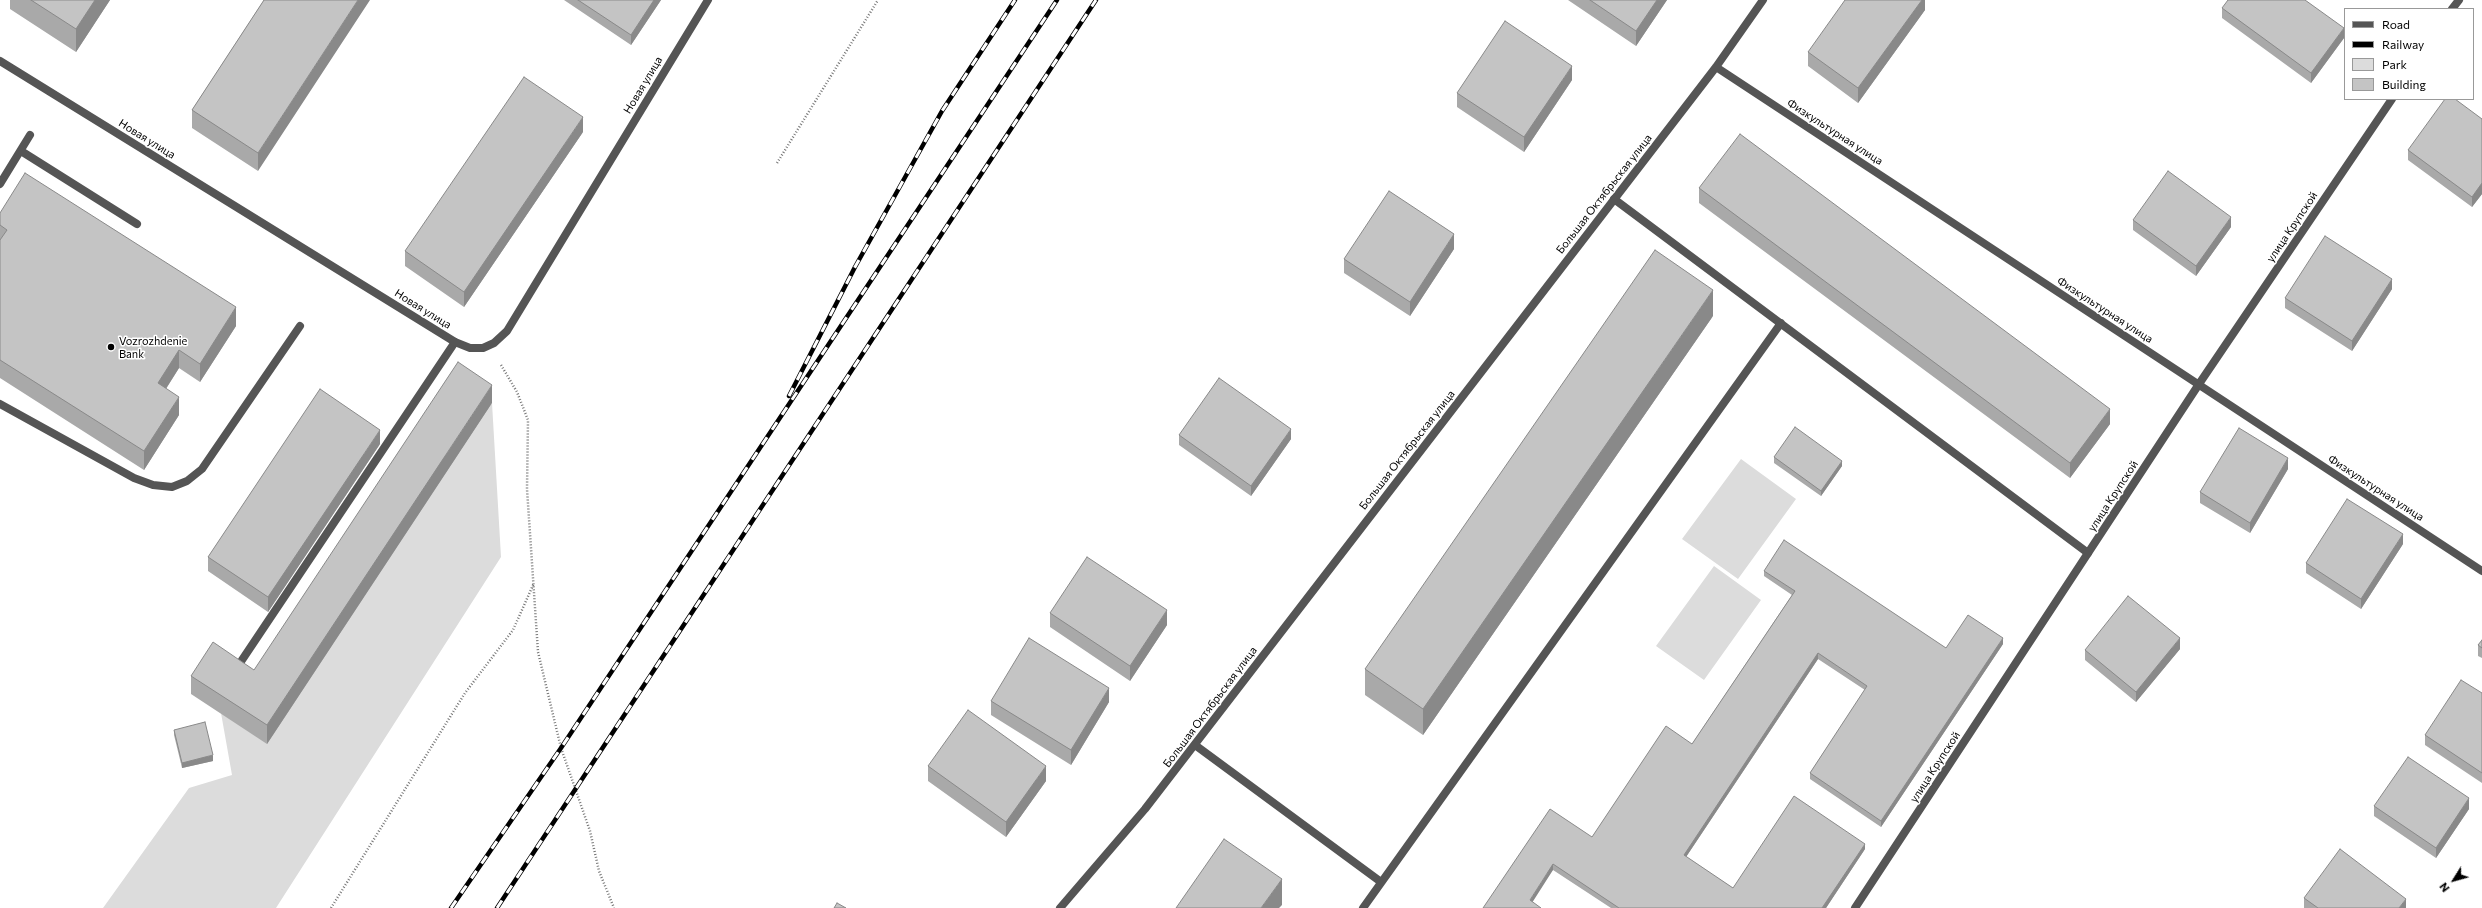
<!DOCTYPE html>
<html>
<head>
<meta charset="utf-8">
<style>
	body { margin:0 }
	#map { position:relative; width:2482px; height:908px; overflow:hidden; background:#fff; font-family:Commissioner,sans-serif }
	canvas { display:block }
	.legend { position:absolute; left:2344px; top:8px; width:130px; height:92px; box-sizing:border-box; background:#fff; border:1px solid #999; margin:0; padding:5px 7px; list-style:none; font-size:12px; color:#000 }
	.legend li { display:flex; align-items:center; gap:8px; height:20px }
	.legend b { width:20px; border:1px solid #999 }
	.north { position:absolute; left:2434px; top:860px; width:40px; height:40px; -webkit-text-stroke:3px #fff; paint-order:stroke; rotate:233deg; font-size:11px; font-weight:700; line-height:16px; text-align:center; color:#000 }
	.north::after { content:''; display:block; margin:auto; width:14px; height:18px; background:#000; clip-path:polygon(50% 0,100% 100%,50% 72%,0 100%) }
</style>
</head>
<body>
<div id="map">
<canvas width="2482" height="908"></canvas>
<ul class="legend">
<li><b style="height:5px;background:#555"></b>Road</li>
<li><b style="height:5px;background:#000"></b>Railway</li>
<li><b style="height:11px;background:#dcdcdc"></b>Park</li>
<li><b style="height:11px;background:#c4c4c4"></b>Building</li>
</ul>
<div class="north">N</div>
</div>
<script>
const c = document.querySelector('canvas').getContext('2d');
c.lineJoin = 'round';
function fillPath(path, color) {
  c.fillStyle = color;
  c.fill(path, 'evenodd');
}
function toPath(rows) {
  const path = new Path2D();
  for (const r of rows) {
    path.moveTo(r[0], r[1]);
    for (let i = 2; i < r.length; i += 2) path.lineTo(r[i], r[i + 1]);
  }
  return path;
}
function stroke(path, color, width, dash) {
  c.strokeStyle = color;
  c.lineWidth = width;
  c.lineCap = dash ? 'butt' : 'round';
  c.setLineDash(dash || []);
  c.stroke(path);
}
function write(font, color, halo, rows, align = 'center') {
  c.font = font + ' Commissioner,sans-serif';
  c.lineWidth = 3;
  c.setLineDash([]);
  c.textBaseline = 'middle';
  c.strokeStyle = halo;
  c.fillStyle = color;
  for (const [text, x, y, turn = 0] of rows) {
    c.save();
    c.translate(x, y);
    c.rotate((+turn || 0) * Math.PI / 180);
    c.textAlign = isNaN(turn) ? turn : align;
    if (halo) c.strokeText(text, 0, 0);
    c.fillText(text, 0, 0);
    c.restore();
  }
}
fillPath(toPath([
	[492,403,501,557,276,908,103,908,189,788,232,775,221,713,267,743],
	[1741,459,1796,499,1738,579,1682,539],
	[1714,566,1761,600,1704,680,1656,646]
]), '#dcdcdc');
stroke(toPath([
	[777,163,878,0],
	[501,365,517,392,528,420,527,489,538,652,561,748,590,831,599,871,614,908],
	[331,908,465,693,513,630,534,583]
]), '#777', 2.5, [1, 2]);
stroke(toPath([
	[21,151,137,224],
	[0,184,30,135],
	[1614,199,2088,553],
	[0,404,134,478,153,485,172,487,187,481,202,469,300,326],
	[242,660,455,342],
	[1195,745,1381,882],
	[1363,908,1781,323]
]), '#555', 8);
stroke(toPath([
	[2452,9,2459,0],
	[0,61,455,342,470,348,483,348,494,343,507,331,708,0],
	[1716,67,2482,571],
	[1060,908,1145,809,1716,67,1763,0],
	[1855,908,2199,384,2392,99]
]), '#555', 8);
const rail = toPath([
	[789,396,855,267,942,111,1015,0],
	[451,908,561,748,1057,0],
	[497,908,1096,0]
]);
stroke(rail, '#000', 4.5);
stroke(rail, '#fff', 3, [9]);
fillPath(toPath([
	[10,0,110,0,76,52,10,9],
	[264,0,258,171,192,128,192,110],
	[564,0,661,0,631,45],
	[1568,0,1667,0,1636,46],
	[1925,0,1925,10,1858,103,1808,66,1808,52],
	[2222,8,2344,38,2311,83,2222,18],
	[1572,80,1524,152,1457,107,1457,93],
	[2482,119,2482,194,2472,207,2408,160,2408,150],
	[583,132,464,307,405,266,405,251],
	[1699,188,2110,424,2070,478,1699,203],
	[0,213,236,326,200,382,179,368,166,389,179,415,144,470,0,378],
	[2133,220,2231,227,2196,276,2133,230],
	[1454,249,1410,316,1344,273,1344,259],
	[2392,289,2352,351,2285,308,2285,298],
	[1713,316,1423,735,1365,695,1365,669],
	[492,403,267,744,191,694,191,676,254,670],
	[1179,435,1291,439,1251,496,1179,445],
	[380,444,268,612,208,571,208,557],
	[1774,457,1842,466,1821,496,1774,463],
	[2288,469,2250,533,2200,503,2200,492],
	[2403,544,2361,609,2306,573,2306,563],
	[1764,571,1946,648,2003,644,1881,827,1810,779,1810,773,1865,690,1818,659,1686,857,1733,888,1865,849,1826,908,1611,908,1553,870,1483,908,1592,837,1692,744,1792,595,1764,576],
	[1050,613,1167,625,1130,681,1050,627],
	[2482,640,2482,658,2478,656,2478,645],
	[2180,649,2136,702,2085,660,2085,650],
	[2482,693,2482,783,2425,745,2425,735],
	[991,701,1109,702,1071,765,991,715],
	[174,730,213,761,182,768,174,735],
	[928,766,1046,781,1006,837,928,781],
	[2374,806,2469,809,2436,858,2374,816],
	[2304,898,2406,908,2304,908]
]), '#a9a9a9');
fillPath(toPath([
	[95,0,110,0,76,52,76,29],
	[358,0,370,0,258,171,258,153],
	[654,0,661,0,631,45,631,35],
	[1657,0,1667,0,1636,46,1636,31],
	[1922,0,1925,0,1925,10,1858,103,1858,88],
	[2344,28,2344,38,2311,83,2311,73],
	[1572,66,1572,80,1524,152,1524,137],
	[583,117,583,132,464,307,464,292],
	[2482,183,2482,194,2472,207,2472,197],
	[2231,217,2231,227,2196,276,2196,266],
	[1454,234,1454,249,1410,316,1410,302],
	[2392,279,2392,289,2352,351,2352,341],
	[1713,290,1713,316,1423,735,1423,709],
	[236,307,236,326,200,382,200,364],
	[179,350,179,368,158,401,158,383],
	[492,385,492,403,267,744,267,725],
	[179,397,179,415,144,470,144,451],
	[2110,409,2110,424,2070,478,2070,463],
	[1291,429,1291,439,1251,496,1251,486],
	[380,430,380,444,268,612,268,597],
	[2288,458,2288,469,2250,533,2250,523],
	[1842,461,1842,466,1821,496,1821,491],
	[2403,534,2403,544,2361,609,2361,599],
	[1167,610,1167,625,1130,681,1130,666],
	[2003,638,2003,644,1881,827,1881,821],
	[2180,638,2180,649,2136,702,2136,692],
	[1818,653,1818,659,1684,860,1684,855],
	[1109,688,1109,702,1071,765,1071,750],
	[213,755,213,761,182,768,182,763],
	[1046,766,1046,781,1006,837,1006,822],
	[2469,798,2469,809,2436,858,2436,848],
	[1865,844,1865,849,1826,908,1822,908],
	[1553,864,1553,870,1530,906,1530,900],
	[1282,879,1282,905,1279,908,1261,908],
	[2406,899,2406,908,2399,908]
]), '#898989');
const building = toPath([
	[31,0,95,0,76,29,31,0],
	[264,0,358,0,258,153,192,110,264,0],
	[578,0,654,0,631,35,578,0],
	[1590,0,1657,0,1636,31,1590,0],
	[1845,0,1922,0,1858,88,1808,52,1845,0],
	[2228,0,2305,0,2344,28,2311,73,2222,8,2228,0],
	[1505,21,1572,66,1524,137,1457,93,1505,21],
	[524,77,583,117,464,292,405,251,524,77],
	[2445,99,2455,99,2482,119,2482,183,2472,197,2408,150,2445,99],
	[1740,134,2110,409,2070,463,1699,188,1740,134],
	[2168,171,2231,217,2196,266,2133,220,2168,171],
	[25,173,236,307,200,364,179,350,158,383,179,397,144,451,0,360,0,240,7,230,0,225,0,213,25,173],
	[1389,191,1454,234,1410,302,1344,259,1389,191],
	[2325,236,2392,279,2352,341,2285,298,2325,236],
	[1655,250,1713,290,1423,709,1365,669,1655,250],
	[458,362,492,385,267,725,191,676,213,642,254,670,458,362],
	[1219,378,1291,429,1251,486,1179,435,1219,378],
	[320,389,380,430,268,597,208,557,320,389],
	[1795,427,1842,461,1821,491,1774,457,1795,427],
	[2239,428,2288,458,2250,523,2200,492,2239,428],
	[2347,499,2403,534,2361,599,2306,563,2347,499],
	[1784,540,1946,648,1968,615,2003,638,1881,821,1810,773,1867,686,1818,653,1684,855,1733,888,1794,796,1865,844,1822,908,1619,908,1553,864,1530,900,1541,908,1483,908,1550,809,1592,837,1666,726,1692,744,1795,591,1764,571,1784,540],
	[1087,557,1167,610,1130,666,1050,613,1087,557],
	[2128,596,2180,638,2136,692,2085,650,2128,596],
	[1029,638,1109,688,1071,750,991,701,1029,638],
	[2482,640,2482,648,2478,645,2482,640],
	[2461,680,2482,693,2482,773,2425,735,2461,680],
	[968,710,1046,766,1006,822,928,766,968,710],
	[205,722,213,755,182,763,174,730,205,722],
	[2408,757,2469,798,2436,848,2374,806,2408,757],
	[1224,839,1282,879,1261,908,1176,908,1224,839],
	[2340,849,2406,899,2399,908,2318,908,2304,898,2340,849],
	[837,903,846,908,834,908,837,903]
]);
fillPath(building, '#c4c4c4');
stroke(building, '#898989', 1);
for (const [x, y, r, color] of [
	[111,347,4,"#000"]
]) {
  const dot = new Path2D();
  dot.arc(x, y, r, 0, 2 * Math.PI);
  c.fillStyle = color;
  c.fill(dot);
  stroke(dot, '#fff', 1.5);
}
write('11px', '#000', '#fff', [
	["Новая улица",643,85,-59],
	["Физкультурная улица",1835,132,33],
	["Новая улица",147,139,32],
	["Большая Октябрьская улица",1604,194,-52],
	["улица Крупской",2292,227,-56],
	["Новая улица",423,309,32],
	["Физкультурная улица",2105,310,33],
	["Большая Октябрьская улица",1407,450,-52],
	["Физкультурная улица",2376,488,33],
	["улица Крупской",2113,496,-57],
	["Большая Октябрьская улица",1210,707,-53],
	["улица Крупской",1935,767,-57]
]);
write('11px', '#000', '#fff', [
	["Vozrozhdenie",119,341],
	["Bank",119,354]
], 'left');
</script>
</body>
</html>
